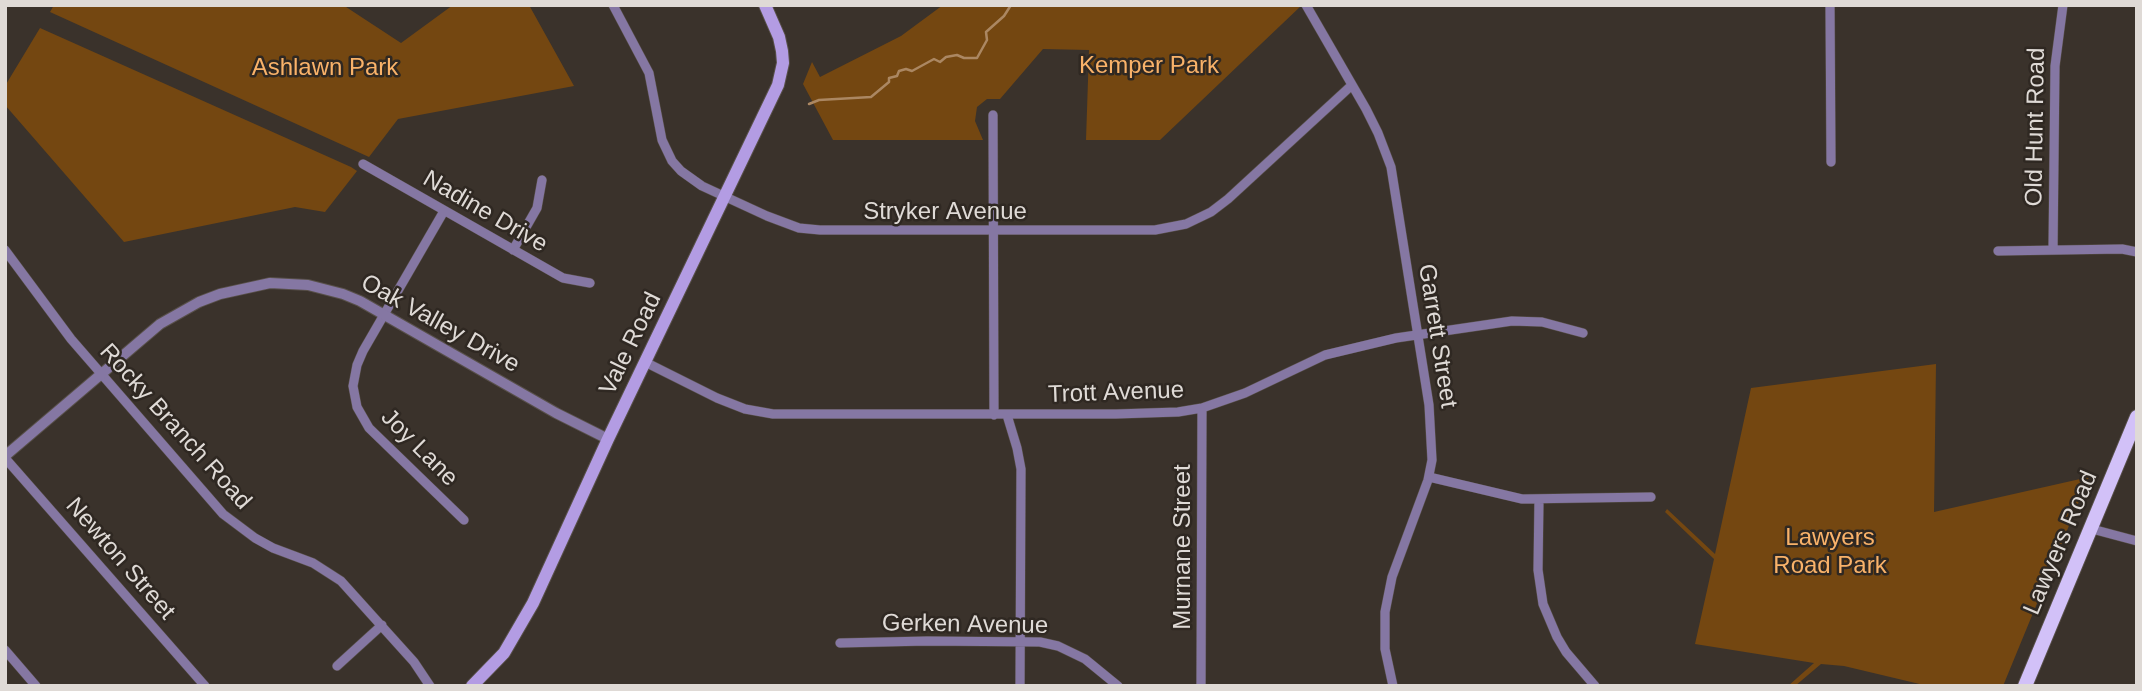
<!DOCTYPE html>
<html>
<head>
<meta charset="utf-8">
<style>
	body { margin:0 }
	#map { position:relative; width:2142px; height:691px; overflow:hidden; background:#3a322b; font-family:Arial,sans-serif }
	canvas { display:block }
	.frame { position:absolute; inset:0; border:7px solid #dfdad6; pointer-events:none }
</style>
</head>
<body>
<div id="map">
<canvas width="2142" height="691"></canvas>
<div class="frame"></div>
</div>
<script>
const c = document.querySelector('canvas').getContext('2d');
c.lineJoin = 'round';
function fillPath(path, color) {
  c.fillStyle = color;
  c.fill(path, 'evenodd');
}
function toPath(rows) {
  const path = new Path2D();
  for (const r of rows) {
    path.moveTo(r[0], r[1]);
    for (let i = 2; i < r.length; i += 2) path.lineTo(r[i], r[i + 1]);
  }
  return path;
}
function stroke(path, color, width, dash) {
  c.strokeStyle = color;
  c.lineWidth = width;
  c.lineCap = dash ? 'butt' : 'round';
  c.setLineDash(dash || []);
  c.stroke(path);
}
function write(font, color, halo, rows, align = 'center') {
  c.font = font + ' Arial,sans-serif';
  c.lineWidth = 5;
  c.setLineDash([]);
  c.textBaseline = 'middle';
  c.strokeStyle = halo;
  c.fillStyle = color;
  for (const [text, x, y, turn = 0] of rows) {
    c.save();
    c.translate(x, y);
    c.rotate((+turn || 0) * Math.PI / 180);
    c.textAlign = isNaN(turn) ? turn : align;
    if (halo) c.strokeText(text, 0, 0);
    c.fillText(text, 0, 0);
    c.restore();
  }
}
fillPath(toPath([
	[54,5,343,5,401,43,453,5,529,5,574,86,398,119,369,157,50,12],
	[943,5,1302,5,1160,140,1086,140,1089,50,1043,49,1000,99,987,99,977,107,975,121,983,140,833,140,803,84,812,62,820,77,901,36],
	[40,28,351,167,357,171,325,212,295,207,124,242,5,105,5,86],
	[1936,364,1934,512,2089,477,2003,686,1928,686,1844,666,1821,664,1795,686,1788,686,1814,663,1695,644,1714,559,1665,512,1667,509,1715,554,1751,388]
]), '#744711');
stroke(toPath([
	[809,104,819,100,871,97,889,82,889,78,897,76,899,71,906,69,912,71,934,59,940,62,946,57,957,55,964,58,977,58,987,40,986,32,1004,16,1011,5]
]), '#ab8762', 2.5);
const minor = toPath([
	[613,5,649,73,662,140,672,161,681,171,702,186,767,216,799,228,820,230,1155,230,1186,224,1211,212,1228,199,1352,85],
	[1306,5,1366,109,1378,133,1391,167,1429,405,1432,460,1428,480,1392,577,1385,612,1385,649,1393,686],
	[1830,5,1831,162],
	[993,115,994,415],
	[363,164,563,278,590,283],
	[444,211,363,351,357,365,353,386,357,407,369,428,464,520],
	[5,250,71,339,223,514,255,538,273,548,313,563,341,581,414,662,430,686],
	[513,250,537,208,542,180],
	[2053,250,2055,66,2063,5],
	[1998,251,2122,249,2137,252],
	[645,362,717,398,745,409,773,414,1116,414,1178,412,1202,408,1245,393,1325,355,1396,338,1512,321,1542,322,1583,333],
	[1007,415,1017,448,1021,469,1020,686],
	[5,458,205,686],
	[1429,477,1522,499,1651,497],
	[1539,500,1538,570,1543,604,1557,637,1566,652,1595,686],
	[2092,529,2137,541],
	[840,643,927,641,1040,642,1058,646,1085,659,1118,686],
	[5,650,36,686],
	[337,666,382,625],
	[1201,686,1202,408]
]);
const tertiary = toPath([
	[5,456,160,324,199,302,220,294,270,283,308,285,343,294,360,301,556,413,608,439]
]);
const secondary = toPath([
	[472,686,504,653,533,603,608,439,778,85,783,63,782,51,779,37,765,5]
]);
const primary = toPath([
	[2025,686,2137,417]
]);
stroke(minor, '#58504a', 10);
stroke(tertiary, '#58504a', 12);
stroke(secondary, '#58504a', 14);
stroke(primary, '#58504a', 16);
stroke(minor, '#8577a3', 9);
stroke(tertiary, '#8577a3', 10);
stroke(secondary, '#b39ce3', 12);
stroke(primary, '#d2c1f8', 14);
write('24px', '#f9b269', '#2f2822', [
	["Kemper Park",1149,66],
	["Ashlawn Park",325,68],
	["Lawyers",1830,538],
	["Road Park",1830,566]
]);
write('24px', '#dfdad6', '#2f2822', [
	["Old Hunt Road",2036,127,-89],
	["Nadine Drive",485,212,30],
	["Stryker Avenue",945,212],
	["Oak Valley Drive",440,324,29],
	["Garrett Street",1437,336,81],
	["Vale Road",631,344,-64],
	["Trott Avenue",1116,393,-2],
	["Rocky Branch Road",175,427,48],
	["Joy Lane",419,448,45],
	["Lawyers Road",2061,543,-67],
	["Murnane Street",1183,547,-90],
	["Newton Street",120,559,49],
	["Gerken Avenue",965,625,1]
]);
</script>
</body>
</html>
